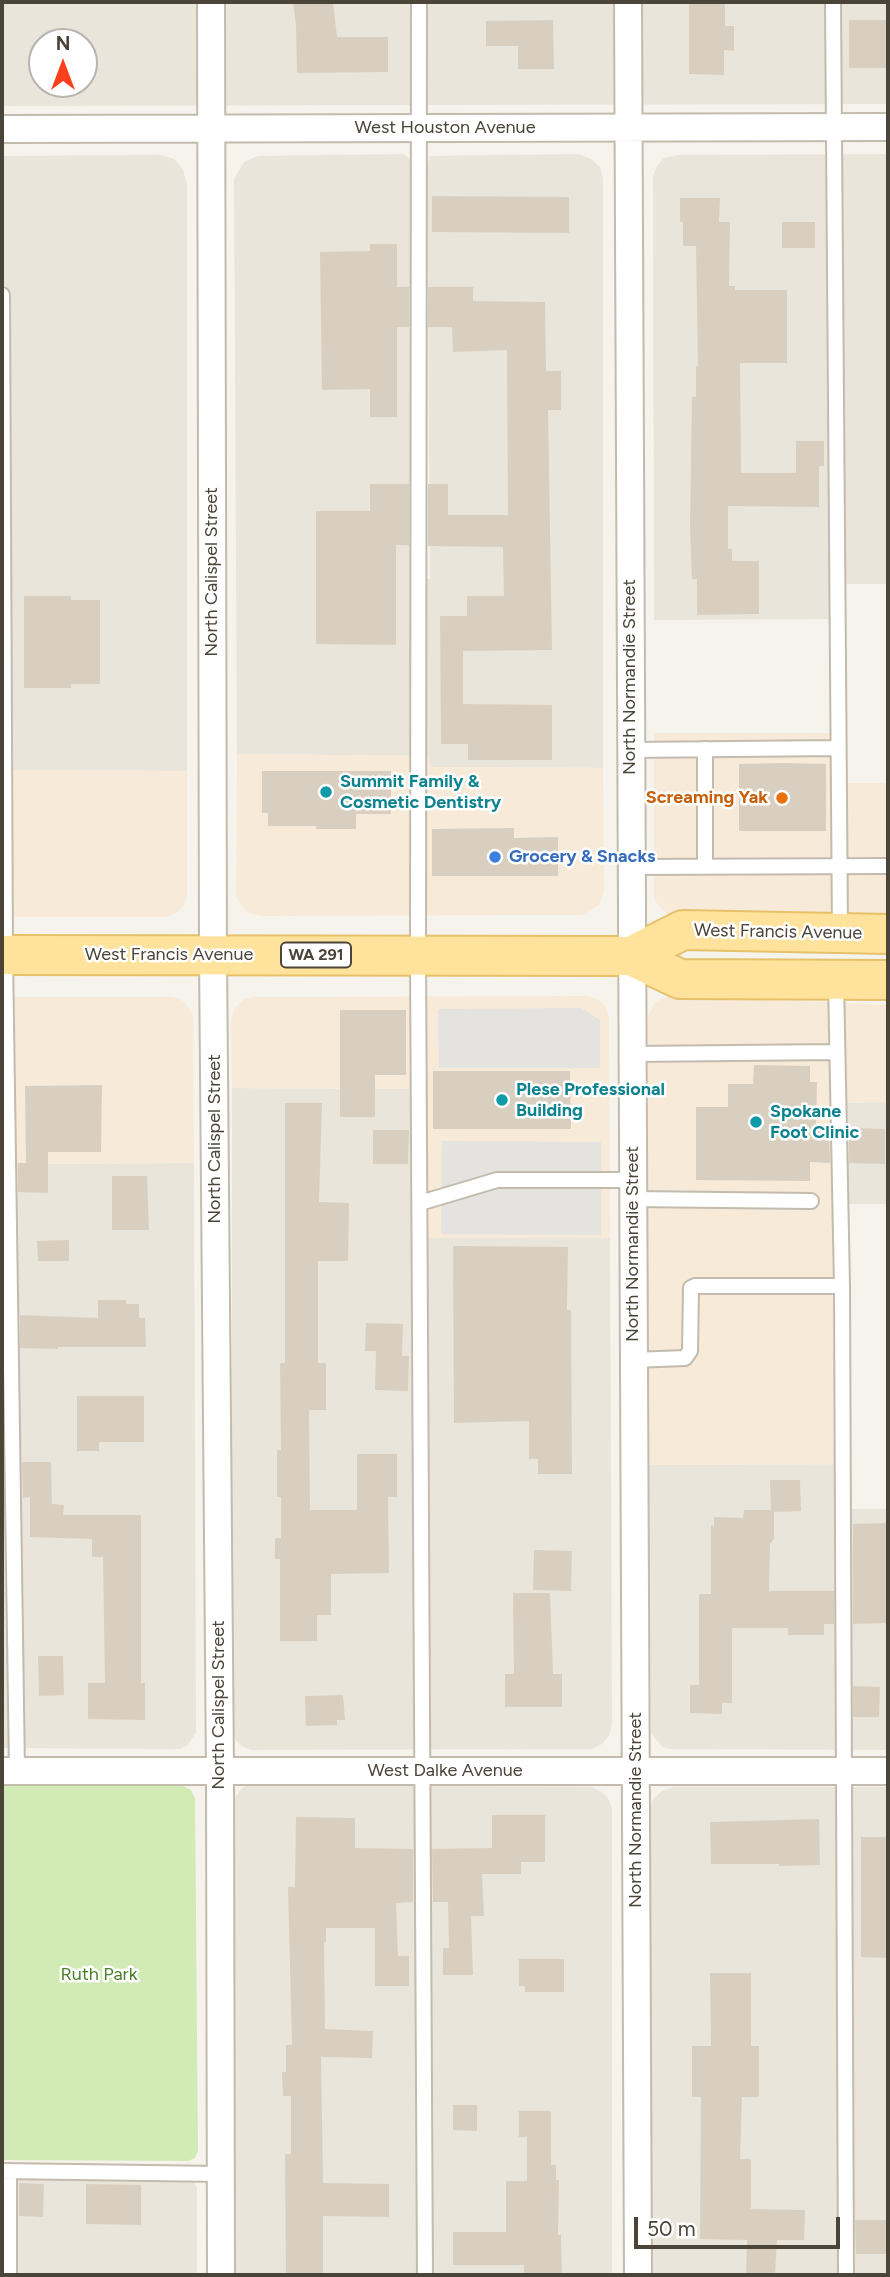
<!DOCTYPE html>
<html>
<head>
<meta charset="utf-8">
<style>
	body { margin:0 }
	#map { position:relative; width:890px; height:2277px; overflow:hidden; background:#f6f3ec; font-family:Figtree,sans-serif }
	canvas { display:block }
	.frame { position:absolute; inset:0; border:4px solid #4b4439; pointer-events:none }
	.north { position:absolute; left:28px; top:28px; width:70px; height:70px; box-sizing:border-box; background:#fff; border:2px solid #b7b4b0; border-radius:50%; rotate:0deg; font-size:19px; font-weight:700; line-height:28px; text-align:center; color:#4b4439 }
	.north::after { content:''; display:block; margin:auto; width:24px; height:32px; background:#fc3f1d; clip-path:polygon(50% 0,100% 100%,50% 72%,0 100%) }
	.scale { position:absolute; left:634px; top:2217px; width:206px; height:32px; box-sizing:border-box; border:4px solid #4b4439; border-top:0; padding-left:9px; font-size:21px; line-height:24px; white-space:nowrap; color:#4b4439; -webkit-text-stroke:5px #fff; paint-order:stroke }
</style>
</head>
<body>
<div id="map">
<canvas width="890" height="2277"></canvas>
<div class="frame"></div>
<div class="north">N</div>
<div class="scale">50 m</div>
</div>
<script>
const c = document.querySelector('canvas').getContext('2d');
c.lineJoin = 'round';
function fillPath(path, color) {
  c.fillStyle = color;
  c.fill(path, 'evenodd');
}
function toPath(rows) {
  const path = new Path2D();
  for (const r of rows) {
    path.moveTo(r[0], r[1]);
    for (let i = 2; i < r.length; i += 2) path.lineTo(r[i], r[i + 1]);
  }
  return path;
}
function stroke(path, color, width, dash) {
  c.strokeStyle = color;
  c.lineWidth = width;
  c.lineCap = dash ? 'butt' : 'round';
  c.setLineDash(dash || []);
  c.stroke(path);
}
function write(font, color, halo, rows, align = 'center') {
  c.font = font + ' Figtree,sans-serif';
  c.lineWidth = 5;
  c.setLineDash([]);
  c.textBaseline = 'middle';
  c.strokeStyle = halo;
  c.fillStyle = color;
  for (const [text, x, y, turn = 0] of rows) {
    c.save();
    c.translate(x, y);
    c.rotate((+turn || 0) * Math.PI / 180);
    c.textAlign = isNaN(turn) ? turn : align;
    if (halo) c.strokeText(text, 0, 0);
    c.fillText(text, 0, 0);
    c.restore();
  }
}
fillPath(toPath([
	[2,2,888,2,888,104,2,106],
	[42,42,84,42,84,84,42,84],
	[403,154,408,157,411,163,411,579,430,579,427,165,430,156,579,154,591,159,600,167,603,179,603,768,429,767,429,756,237,754,234,179,244,162,258,156],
	[888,154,888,584,844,584,844,619,654,620,653,176,657,166,664,158,679,155],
	[161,155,174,159,183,170,187,184,187,771,11,770,13,732,2,732,2,156],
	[2,1086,12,1164,194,1163,196,1732,188,1745,179,1749,2,1748],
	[232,1088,422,1089,422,1238,610,1238,612,1724,609,1736,602,1744,591,1749,251,1750,241,1746,235,1739,232,1728],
	[888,1102,888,1204,846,1204,846,1103],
	[847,1464,848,1509,888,1509,888,1750,671,1749,662,1747,651,1733,648,1465],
	[249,1785,591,1787,602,1792,608,1798,612,1808,612,2275,234,2275,233,1807,236,1796,242,1788],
	[673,1787,888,1787,888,2275,650,2275,649,1811,653,1799,662,1791],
	[2,2179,188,2179,194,2182,197,2188,197,2275,2,2275]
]), '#eae5da');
fillPath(toPath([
	[2,732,13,732,12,770,187,771,187,897,183,906,176,913,166,917,2,917],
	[654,733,846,733,846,783,888,783,888,916,673,916,666,913,656,902,654,896],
	[237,754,429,756,430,767,603,768,604,891,599,905,582,915,262,916,248,913,241,905,236,896],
	[671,995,888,1005,888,1102,846,1103,847,1464,648,1465,648,1016,655,1002],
	[588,996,598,999,605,1006,609,1016,610,1238,421,1238,422,1089,232,1088,231,1019,235,1008,243,1000,253,997],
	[2,997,172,997,183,1001,189,1008,193,1016,194,1163,11,1164]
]), '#f7ead8');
fillPath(toPath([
	[2,1785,183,1786,191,1790,195,1799,198,2151,195,2158,188,2161,2,2160]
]), '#d2eab5');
fillPath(toPath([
	[581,1008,600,1020,600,1068,439,1068,438,1009],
	[442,1141,601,1142,601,1235,441,1234]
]), '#e5e3e0');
fillPath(toPath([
	[293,2,333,2,337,37,388,37,388,72,297,73,296,25],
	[689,2,725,2,725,26,734,26,734,51,724,50,724,75,689,74],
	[553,20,554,69,518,69,518,46,486,46,486,21],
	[849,20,888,20,888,68,849,68],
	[432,196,569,197,569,233,432,232],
	[680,198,720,198,719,222,730,222,729,286,735,286,735,290,787,290,787,363,740,363,741,473,796,473,796,441,824,441,824,466,819,466,819,507,728,506,728,549,732,549,732,561,759,561,759,614,697,615,697,579,692,579,690,527,692,397,696,397,696,366,698,366,696,246,683,246,683,222,680,222],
	[782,222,815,222,815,248,782,248],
	[370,244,397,244,397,287,409,287,409,327,397,327,397,417,370,417,370,389,322,390,320,252,370,251],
	[428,287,473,287,473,301,545,302,546,371,561,371,561,410,548,410,552,650,463,651,463,704,552,705,552,760,468,760,468,744,441,744,440,616,467,616,467,596,504,596,503,547,428,546,428,484,448,484,448,515,508,515,507,350,453,352,452,327,428,327],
	[370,484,409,484,409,545,396,545,396,645,316,644,316,511,370,511],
	[24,596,71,596,71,600,100,600,100,684,71,684,71,688,24,688],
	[784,763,826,764,826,831,739,831,739,764],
	[262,771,391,771,391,814,356,814,356,829,316,829,316,826,268,826,268,813,262,813],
	[514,828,514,838,558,837,558,876,432,876,432,829],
	[340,1010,406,1010,406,1075,375,1075,375,1117,340,1117],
	[754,1065,810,1066,810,1082,817,1082,816,1128,829,1128,830,1163,810,1162,810,1181,696,1180,696,1107,728,1107,728,1084,753,1084],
	[433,1071,570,1071,571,1129,433,1129],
	[102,1085,101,1152,48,1152,48,1193,18,1192,18,1163,26,1163,25,1086],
	[285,1103,322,1103,319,1202,349,1203,348,1261,318,1261,318,1363,326,1363,326,1410,309,1410,310,1510,357,1510,357,1454,397,1454,397,1497,388,1497,389,1573,331,1574,331,1615,317,1615,317,1641,280,1641,280,1559,275,1559,275,1538,281,1538,281,1497,277,1497,277,1450,281,1450,280,1363,285,1363],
	[849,1128,885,1129,885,1164,849,1163],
	[373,1130,409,1130,408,1164,373,1164],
	[112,1176,147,1176,149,1230,112,1230],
	[69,1240,69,1261,38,1261,37,1241],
	[453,1246,568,1247,567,1310,571,1310,572,1474,538,1474,538,1459,529,1459,529,1421,454,1423],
	[98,1300,126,1300,126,1304,139,1304,139,1318,145,1318,146,1347,58,1347,58,1349,20,1348,20,1315,98,1318],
	[366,1323,403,1324,402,1356,409,1356,408,1391,375,1390,376,1351,365,1351],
	[77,1396,144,1396,144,1442,99,1442,99,1451,77,1451],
	[22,1462,51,1462,52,1504,64,1505,63,1515,141,1515,141,1683,145,1683,145,1720,88,1719,88,1683,105,1683,103,1557,92,1557,92,1539,30,1537,30,1497,23,1498],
	[770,1480,800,1480,801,1511,774,1512,774,1539,770,1544,769,1591,834,1591,834,1624,824,1624,824,1635,788,1635,788,1628,732,1628,732,1703,722,1703,722,1714,690,1713,690,1685,699,1685,699,1594,711,1594,711,1525,714,1526,714,1517,743,1518,744,1510,771,1510],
	[888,1523,888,1623,853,1624,853,1524],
	[534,1550,572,1551,571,1591,533,1590],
	[513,1593,550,1593,553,1674,562,1674,562,1707,505,1707,505,1674,514,1674],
	[38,1656,63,1656,64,1695,39,1696],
	[853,1686,880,1687,879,1717,853,1717],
	[343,1695,345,1720,337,1720,337,1725,306,1726,305,1696],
	[492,1815,545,1815,545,1862,521,1862,521,1874,482,1874,484,1916,471,1916,473,1975,443,1975,443,1948,449,1948,448,1902,433,1902,432,1849,492,1848],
	[296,1817,355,1818,355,1848,413,1849,413,1902,396,1903,398,1956,409,1956,409,1986,375,1986,375,1928,326,1928,326,1942,324,1942,325,2029,373,2031,372,2058,321,2057,323,2183,389,2184,389,2217,323,2216,323,2275,286,2275,285,2154,291,2154,291,2096,283,2096,282,2072,286,2072,286,2045,292,2045,288,1887,295,1887],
	[819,1819,820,1865,779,1866,779,1864,711,1864,710,1822],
	[861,1837,888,1837,888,1958,861,1957],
	[519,1959,564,1959,564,1992,525,1992,525,1986,519,1986],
	[710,1973,751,1973,751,2046,759,2046,759,2097,742,2097,740,2159,751,2159,751,2209,805,2210,804,2240,777,2240,775,2275,746,2275,747,2240,700,2239,701,2097,692,2097,692,2046,711,2046],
	[453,2105,477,2105,477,2131,453,2130],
	[519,2111,551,2111,551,2165,556,2165,556,2180,559,2180,558,2235,561,2235,562,2275,524,2275,524,2265,453,2265,453,2232,506,2232,506,2181,527,2181,527,2137,519,2137],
	[19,2183,44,2184,43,2217,19,2216],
	[86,2184,141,2185,141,2225,86,2224],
	[855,2220,888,2220,888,2254,856,2254]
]), '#d8cfc1');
const lane = toPath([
	[419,2,418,955,425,2275],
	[833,2,840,931],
	[2,295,5,955,17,1771],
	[705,749,705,866],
	[630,750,838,748],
	[631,867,888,866],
	[836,981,842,1286,846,2275],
	[632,1054,837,1052],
	[632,1199,811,1201],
	[420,1203,497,1180,632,1180],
	[634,1360,685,1358,690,1351,691,1288,695,1286,842,1286],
	[2,2171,221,2174],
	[9,2171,9,2275]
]);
const street = toPath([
	[211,2,213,955,220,1771,221,2275],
	[628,2,638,2275],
	[2,129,888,127],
	[2,1771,888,1771]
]);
const primary = toPath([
	[2,955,631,956,680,979,888,980],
	[631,956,683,930,888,934]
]);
stroke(lane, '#c2bbae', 18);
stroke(street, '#c2bbae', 30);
stroke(primary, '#e6c16a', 42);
stroke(lane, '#fff', 14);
stroke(street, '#fff', 26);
stroke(primary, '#ffe39c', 38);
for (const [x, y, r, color] of [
	[326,792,7,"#0f9aa8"],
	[782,798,7,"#e8710a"],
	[495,857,7,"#3f7fe0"],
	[502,1100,7,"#0f9aa8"],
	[756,1122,7,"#0f9aa8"]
]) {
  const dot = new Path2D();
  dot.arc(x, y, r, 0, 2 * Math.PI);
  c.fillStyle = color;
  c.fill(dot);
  stroke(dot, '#fff', 2.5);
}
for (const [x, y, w] of [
	[316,955,70]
]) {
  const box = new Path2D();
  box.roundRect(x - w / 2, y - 12.5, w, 25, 5);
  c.fillStyle = '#fff';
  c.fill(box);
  stroke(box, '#4b4439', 2);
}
write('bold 16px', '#4b4439', null, [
	["WA 291",316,955]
]);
write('18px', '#4b4439', '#fff', [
	["West Houston Avenue",445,128],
	["North Calispel Street",212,572,-90],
	["North Normandie Street",630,677,-90],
	["West Francis Avenue",778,932,1],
	["West Francis Avenue",169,955],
	["North Calispel Street",215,1139,-90],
	["North Normandie Street",633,1244,-90],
	["North Calispel Street",219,1705,-90],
	["West Dalke Avenue",445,1771],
	["North Normandie Street",636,1810,-90]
]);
write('bold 18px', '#0d838f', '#fff', [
	["Summit Family &",340,782],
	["Cosmetic Dentistry",340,803],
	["Plese Professional",516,1090],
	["Building",516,1111],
	["Spokane",770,1112],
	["Foot Clinic",770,1133]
], 'left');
write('bold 18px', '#c56008', '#fff', [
	["Screaming Yak",768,798]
], 'right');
write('bold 18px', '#366cbe', '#fff', [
	["Grocery & Snacks",509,857]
], 'left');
write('18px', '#4a7f2a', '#fff', [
	["Ruth Park",99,1975]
]);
</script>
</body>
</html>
